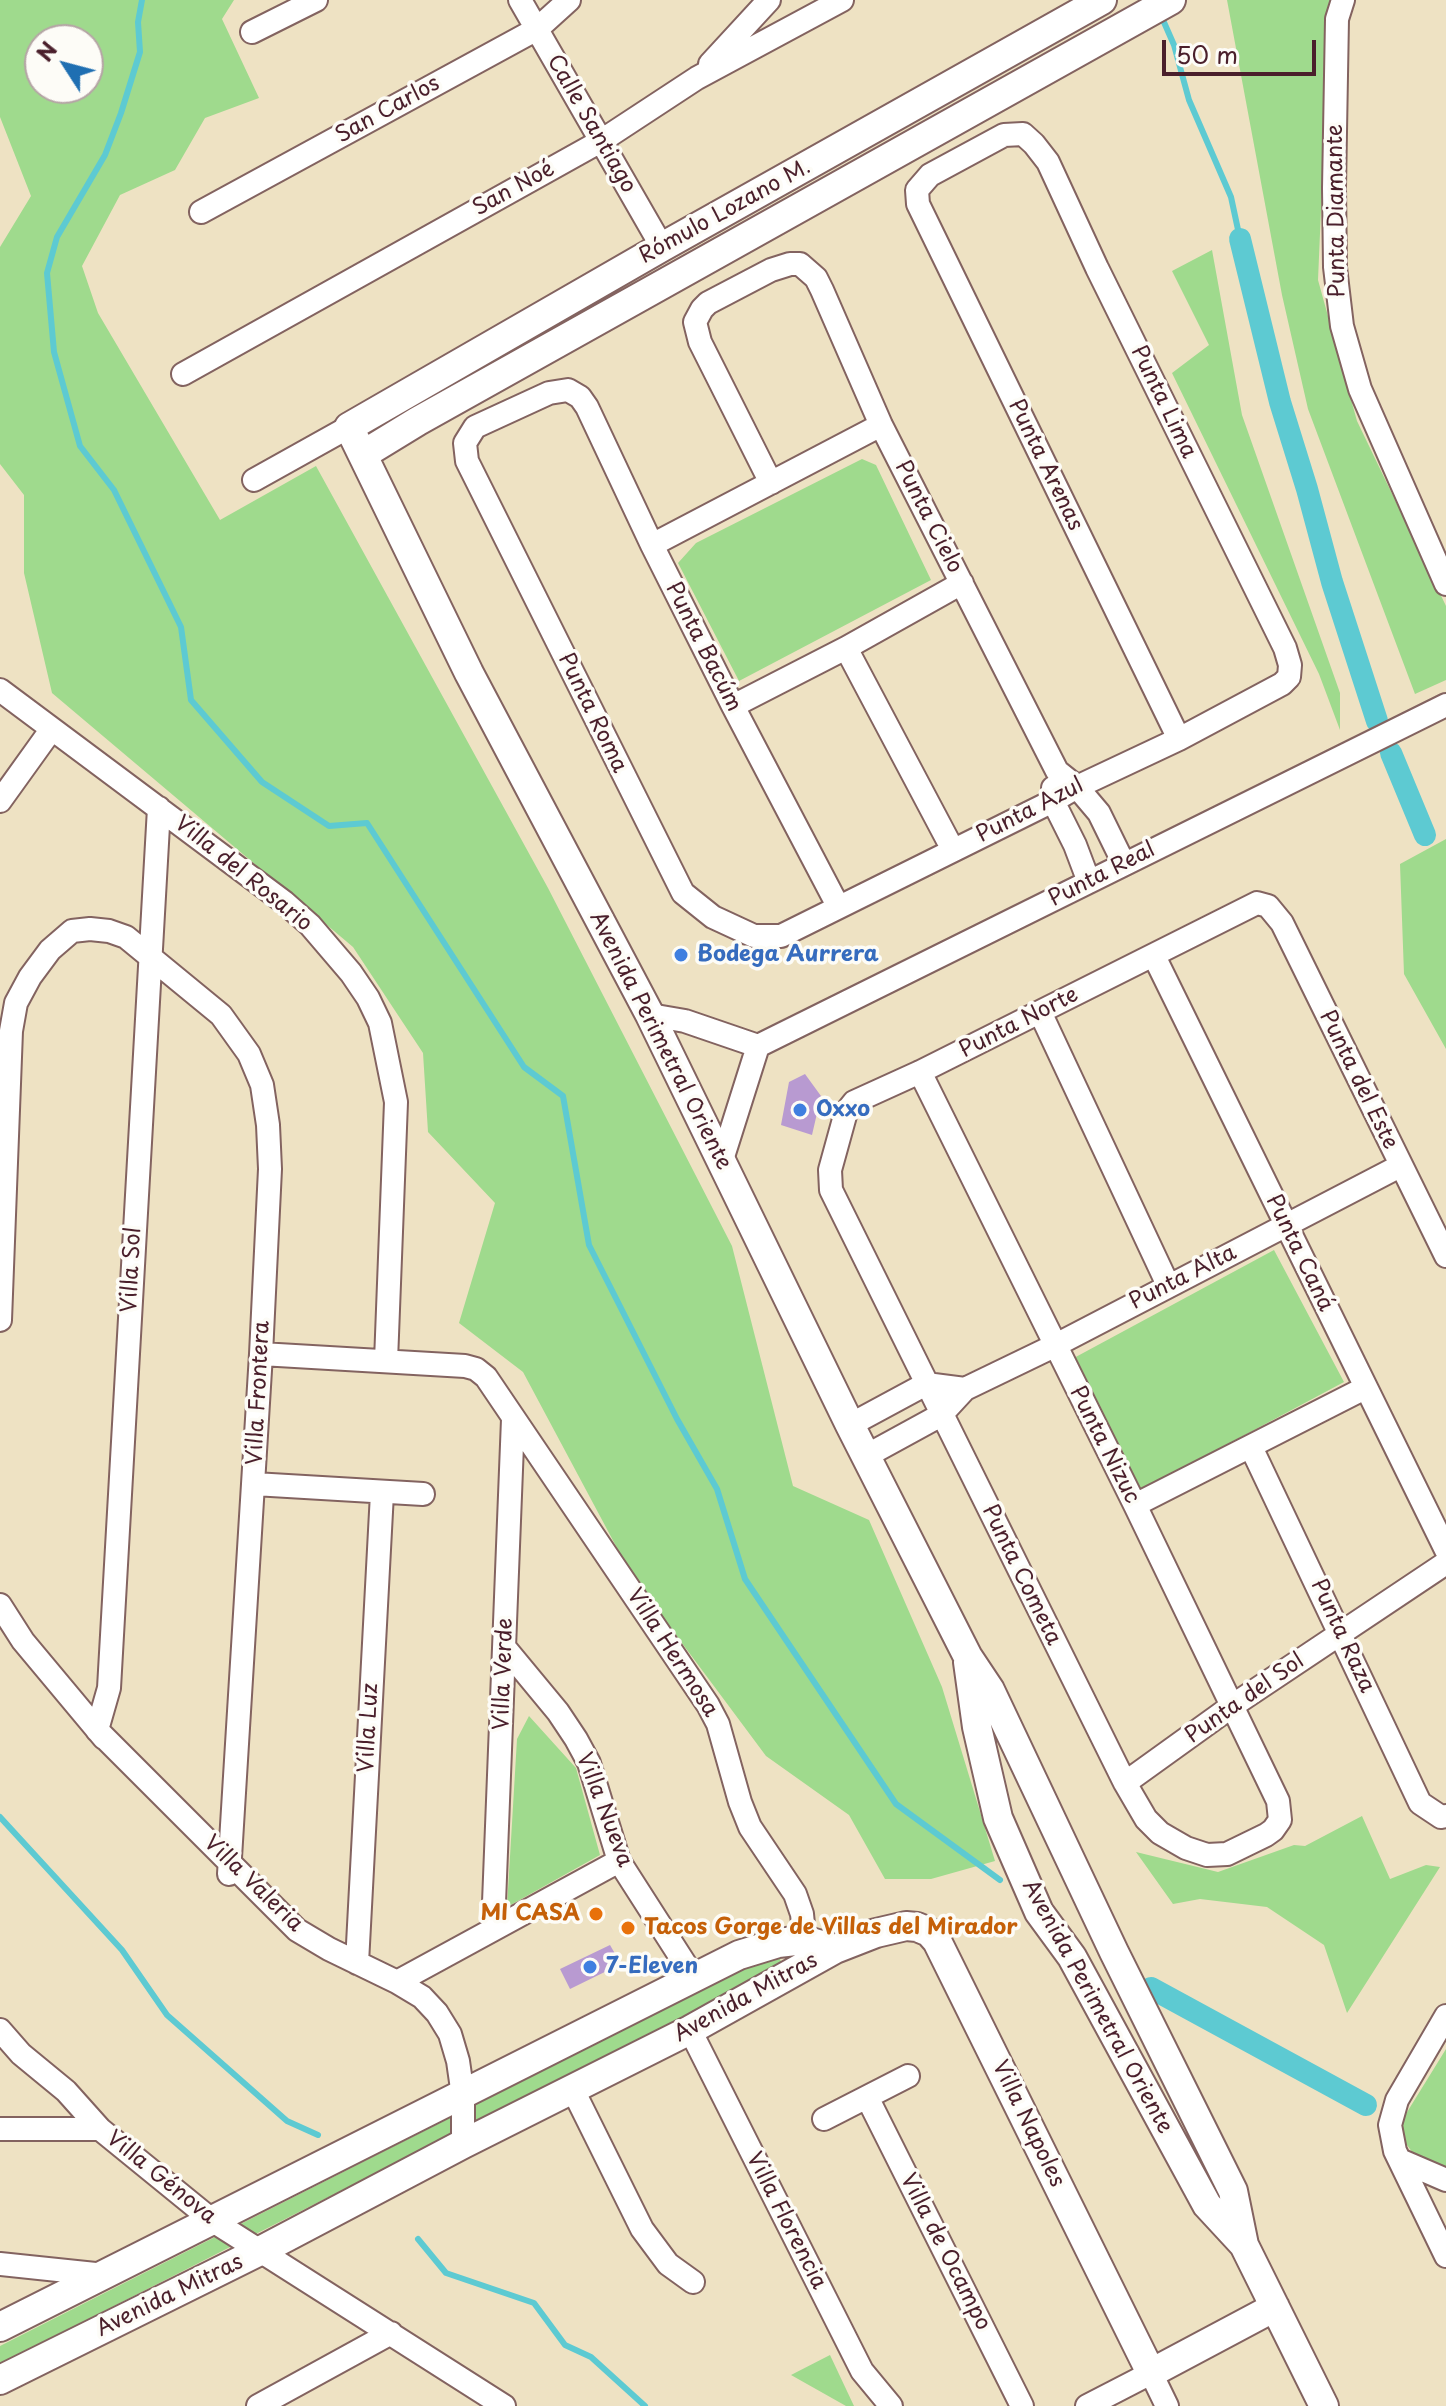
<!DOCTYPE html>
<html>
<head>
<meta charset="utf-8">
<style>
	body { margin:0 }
	#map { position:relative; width:1446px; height:2406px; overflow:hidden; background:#eee2c3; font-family:"Playpen Sans",sans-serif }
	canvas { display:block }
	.north { position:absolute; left:24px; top:24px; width:80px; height:80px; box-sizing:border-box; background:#fdfcf7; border:2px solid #b5a4a5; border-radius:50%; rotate:306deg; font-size:22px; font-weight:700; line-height:32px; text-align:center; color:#4a1f2b }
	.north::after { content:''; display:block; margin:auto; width:28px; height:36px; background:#1f6fb2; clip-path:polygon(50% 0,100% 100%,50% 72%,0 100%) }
	.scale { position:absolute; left:1162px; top:40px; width:154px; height:36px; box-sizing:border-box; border:4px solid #4a1f2b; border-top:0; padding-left:10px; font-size:24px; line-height:28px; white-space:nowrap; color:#4a1f2b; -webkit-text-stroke:6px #fdfcf7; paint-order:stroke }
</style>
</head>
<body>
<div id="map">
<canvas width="1446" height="2406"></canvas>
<div class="north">N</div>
<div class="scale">50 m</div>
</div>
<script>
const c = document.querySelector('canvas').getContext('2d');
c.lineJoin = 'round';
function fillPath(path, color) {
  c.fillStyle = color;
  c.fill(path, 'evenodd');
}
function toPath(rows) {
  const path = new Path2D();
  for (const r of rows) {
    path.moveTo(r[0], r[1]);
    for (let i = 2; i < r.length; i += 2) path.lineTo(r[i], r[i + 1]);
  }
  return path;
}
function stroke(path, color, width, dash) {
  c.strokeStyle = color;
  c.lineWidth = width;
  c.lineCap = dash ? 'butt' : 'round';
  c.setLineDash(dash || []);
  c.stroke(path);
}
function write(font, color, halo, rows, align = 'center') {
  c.font = font + ' "Playpen Sans",sans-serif';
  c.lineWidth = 7;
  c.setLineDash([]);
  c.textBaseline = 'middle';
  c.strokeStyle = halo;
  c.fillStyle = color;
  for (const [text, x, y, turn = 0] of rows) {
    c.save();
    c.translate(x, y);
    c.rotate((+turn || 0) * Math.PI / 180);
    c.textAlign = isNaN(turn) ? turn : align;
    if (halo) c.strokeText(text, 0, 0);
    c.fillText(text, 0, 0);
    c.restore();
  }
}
fillPath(toPath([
	[0,0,234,0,222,19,259,98,205,118,175,170,120,195,82,266,98,313,220,520,316,466,548,888,732,1246,793,1486,869,1520,942,1687,995,1861,931,1879,885,1879,849,1815,766,1756,632,1576,523,1372,459,1323,495,1203,428,1132,423,1053,353,947,52,693,24,573,24,495,0,464,0,247,31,196,0,117],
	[40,40,88,40,88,88,40,88],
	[1227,0,1330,0,1318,280,1357,421,1446,606,1446,680,1415,694,1308,409,1282,295],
	[1212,250,1242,415,1340,693,1340,730,1319,674,1172,373,1209,345,1172,271],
	[862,459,876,465,931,580,739,681,678,563,696,543],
	[1446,839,1446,1049,1404,974,1400,864],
	[1274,1250,1344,1382,1138,1492,1072,1359],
	[529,1716,576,1768,600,1855,507,1907,517,1739],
	[1362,1816,1390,1879,1426,1865,1440,1867,1347,2013,1324,1945,1267,1907,1200,1899,1173,1904,1136,1852,1218,1872,1294,1845,1305,1846],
	[777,1952,783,1966,0,2364,0,2346],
	[1446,2049,1446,2172,1418,2160,1396,2130],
	[830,2355,854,2406,846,2406,791,2375]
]), '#9fda8d');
stroke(toPath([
	[142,0,138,22,140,52,121,113,105,155,57,237,47,273,54,352,80,446,114,490,181,627,191,700,262,782,329,826,367,823,524,1067,563,1096,589,1245,677,1419,717,1489,745,1579,896,1804,1000,1880],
	[1163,20,1174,45,1189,100,1231,197,1240,239],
	[0,1817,122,1950,167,2015,287,2121,318,2135],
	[418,2239,446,2273,534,2303,565,2345,591,2357,645,2406]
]), '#5dcad2', 6);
stroke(toPath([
	[1240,239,1280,402,1307,489,1332,582,1377,721],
	[1391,753,1425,835],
	[1151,1988,1366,2105]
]), '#5dcad2', 22);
fillPath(toPath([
	[805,1074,821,1096,812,1135,781,1125,789,1082],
	[610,1945,621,1964,570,1989,560,1969]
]), '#b89ad1');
const minor = toPath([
	[520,0,662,247],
	[1343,0,1337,19,1334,188,1335,267,1342,326,1360,389,1446,584],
	[252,32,316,0],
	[710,64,769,0],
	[201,212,537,29,569,0],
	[183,374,601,141,697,78,842,0],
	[254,480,349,427],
	[771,483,700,342,695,322,702,309,708,303,771,270,790,264,800,264,816,278,822,290,881,425,1057,771,1077,787,1099,813,1124,864],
	[652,545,881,425],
	[846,648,953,850],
	[0,690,284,902,310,925,351,973,368,998,380,1023,396,1102,386,1361],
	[733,706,846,648,962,583],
	[1053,788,1053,801,1075,845,1089,882],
	[0,801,51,730],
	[838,906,733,706,652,545,587,407,580,397,568,390,549,393,475,427,465,443,467,461,683,893,713,917,754,936,781,936,1053,801,1077,787,1179,739,1282,684,1289,677,1290,665,1285,648,1097,268,1048,162,1034,144,1023,134,1004,135,930,175,917,190,918,204,1179,739],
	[1154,956,1446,1550],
	[1040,1012,1168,1285],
	[650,1015,685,1021,758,1046,1446,705],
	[920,1072,1135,1505,1278,1801,1280,1820,1273,1830,1266,1835,1227,1854,1207,1855,1186,1848,1160,1833,1146,1819,1125,1783,831,1190,830,1170,846,1112,854,1102,920,1072,1257,903,1268,906,1282,923,1446,1256],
	[721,1163,758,1046],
	[0,1320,11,1031,16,1003,30,977,50,950,72,931,90,929,109,931,126,937,221,1015,249,1054,262,1085,268,1125,270,1169,261,1354,229,1874],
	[261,1354,465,1366,476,1369,486,1377,708,1705,718,1724,740,1802,750,1827,795,1894,802,1914,806,1955],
	[850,1425,926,1384,965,1389],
	[1251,1447,1420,1803,1441,1817,1446,1816],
	[866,1456,941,1415,965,1389,1054,1346,1400,1166],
	[254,1484,423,1494],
	[1135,1505,1365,1388],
	[0,1605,23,1641,104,1738],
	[505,1648,558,1712,576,1739,589,1763,619,1861,694,1978],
	[97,1730,109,1688,159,808],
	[97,1730,297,1930,329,1949,397,1982,422,1997,437,2013,450,2034,458,2061,463,2096,463,2144],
	[1125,1783,1232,1706,1446,1563],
	[493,1928,513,1419],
	[357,1963,382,1493],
	[397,1982,619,1861],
	[1446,2016,1397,2100,1390,2125,1395,2151,1446,2256],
	[0,2030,21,2054,66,2091,100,2129,213,2221,504,2406],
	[690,2030,862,2371,891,2406],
	[573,2090,642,2229,668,2264,693,2282],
	[867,2097,1022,2406],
	[824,2119,908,2076],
	[0,2129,100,2129],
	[1402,2161,1446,2180],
	[0,2264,105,2275],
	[258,2406,391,2333],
	[1087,2406,1151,2373,1167,2406]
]);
const tertiary = toPath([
	[1102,0,662,247,349,427,469,673,650,1015,850,1425,968,1657,990,1690,1114,1952,1233,2191,1244,2245,1324,2406],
	[364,454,418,421,1171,0],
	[968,1662,977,1727,998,1818,1039,1912,1072,1957,1207,2205,1244,2245],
	[0,2327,739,1955,778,1943,804,1940,835,1949],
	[0,2380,260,2251,463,2144,690,2030,835,1949,876,1933,906,1926,917,1927,929,1932,937,1941,1151,2373,1275,2307]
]);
stroke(minor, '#836360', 26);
stroke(tertiary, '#836360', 32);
stroke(minor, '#fff', 22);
stroke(tertiary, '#fff', 28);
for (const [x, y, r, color] of [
	[681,955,8,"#3f7fe0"],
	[800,1110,8,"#3f7fe0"],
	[596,1914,8,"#e8710a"],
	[628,1928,8,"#e8710a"],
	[590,1967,8,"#3f7fe0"]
]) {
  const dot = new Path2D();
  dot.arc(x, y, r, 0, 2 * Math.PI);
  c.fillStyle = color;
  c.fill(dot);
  stroke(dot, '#fdfcf7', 3);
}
write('22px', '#4a1f2b', '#fdfcf7', [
	["San Carlos",388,110,-29],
	["Calle Santiago",591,124,60],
	["San Noé",514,189,-29],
	["Punta Diamante",1337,211,-91],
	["Rómulo Lozano M.",725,212,-29],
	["Punta Lima",1163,402,64],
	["Punta Arenas",1045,465,64],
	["Punta Cielo",928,517,63],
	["Punta Bacúm",703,647,63],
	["Punta Roma",592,713,64],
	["Punta Azul",1030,811,-27],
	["Villa del Rosario",243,874,39],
	["Punta Real",1102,875,-27],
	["Punta Norte",1019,1023,-27],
	["Avenida Perimetral Oriente",660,1041,63],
	["Punta del Este",1358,1080,64],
	["Punta Caná",1299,1253,64],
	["Villa Sol",132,1270,-87],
	["Punta Alta",1183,1278,-27],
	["Villa Frontera",259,1393,-87],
	["Punta Nizuc",1104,1445,63],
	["Punta Cometa",1021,1575,64],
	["Punta Raza",1342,1636,65],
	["Villa Hermosa",672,1653,57],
	["Villa Verde",504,1674,-88],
	["Punta del Sol",1245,1699,-35],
	["Villa Luz",369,1728,-87],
	["Villa Nueva",604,1810,69],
	["Villa Valeria",253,1884,44],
	["Avenida Mitras",746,1998,-29],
	["Avenida Perimetral Oriente",1097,2007,61],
	["Villa Napoles",1028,2124,64],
	["Villa Génova",161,2178,39],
	["Villa Florencia",786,2221,63],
	["Villa de Ocampo",945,2252,63],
	["Avenida Mitras",170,2296,-26]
]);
write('bold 22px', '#366cbe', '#fdfcf7', [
	["Bodega Aurrera",697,955],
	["Oxxo",816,1110],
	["7-Eleven",606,1967]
], 'left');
write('bold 22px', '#c56008', '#fdfcf7', [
	["MI CASA",580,1914],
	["Tacos Gorge de Villas del Mirador",644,1928,"left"]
], 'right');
</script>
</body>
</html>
